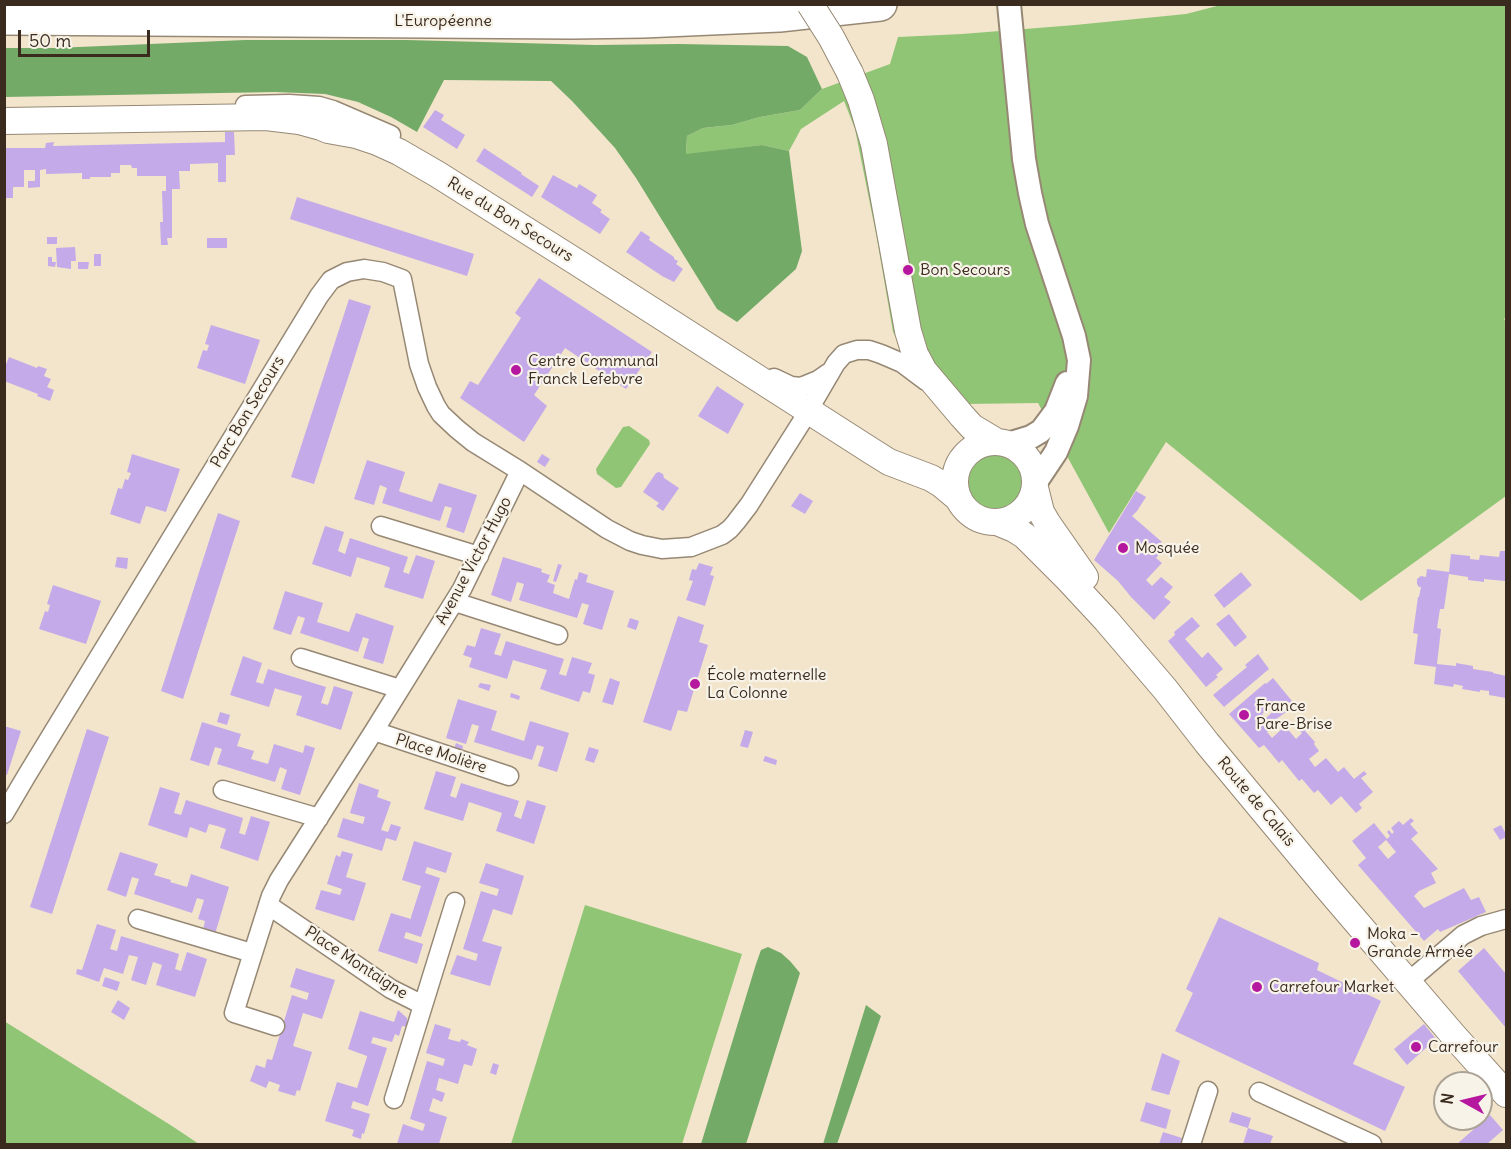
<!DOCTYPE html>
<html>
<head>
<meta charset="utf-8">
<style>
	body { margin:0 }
	#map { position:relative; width:1511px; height:1149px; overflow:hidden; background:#f2e5cb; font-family:Delius,sans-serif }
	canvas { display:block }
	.frame { position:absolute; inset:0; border:6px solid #3b2a1e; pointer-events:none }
	.north { position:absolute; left:1433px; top:1071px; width:60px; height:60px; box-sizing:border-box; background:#f7f3e8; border:2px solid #aca397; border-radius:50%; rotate:278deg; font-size:16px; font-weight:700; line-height:24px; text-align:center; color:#3b2a1e }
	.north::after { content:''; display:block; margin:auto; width:21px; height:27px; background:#b5179e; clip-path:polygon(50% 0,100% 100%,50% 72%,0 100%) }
	.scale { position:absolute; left:18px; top:30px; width:132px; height:27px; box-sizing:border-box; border:3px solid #3b2a1e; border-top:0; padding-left:8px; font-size:18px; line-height:21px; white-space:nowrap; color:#3b2a1e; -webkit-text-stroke:4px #f7f3e8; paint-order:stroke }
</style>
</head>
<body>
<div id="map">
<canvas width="1511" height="1149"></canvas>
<div class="frame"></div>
<div class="north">N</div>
<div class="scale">50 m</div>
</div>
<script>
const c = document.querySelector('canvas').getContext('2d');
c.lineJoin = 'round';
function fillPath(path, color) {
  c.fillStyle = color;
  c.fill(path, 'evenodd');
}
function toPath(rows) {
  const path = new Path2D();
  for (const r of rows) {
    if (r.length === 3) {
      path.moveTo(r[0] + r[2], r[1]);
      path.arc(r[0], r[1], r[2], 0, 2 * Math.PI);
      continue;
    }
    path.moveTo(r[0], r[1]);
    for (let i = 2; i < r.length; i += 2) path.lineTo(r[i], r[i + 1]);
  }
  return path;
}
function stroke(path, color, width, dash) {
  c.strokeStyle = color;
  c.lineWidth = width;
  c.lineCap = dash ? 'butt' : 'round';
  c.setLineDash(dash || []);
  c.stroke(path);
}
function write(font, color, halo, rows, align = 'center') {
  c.font = font + ' Delius,sans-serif';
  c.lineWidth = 4.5;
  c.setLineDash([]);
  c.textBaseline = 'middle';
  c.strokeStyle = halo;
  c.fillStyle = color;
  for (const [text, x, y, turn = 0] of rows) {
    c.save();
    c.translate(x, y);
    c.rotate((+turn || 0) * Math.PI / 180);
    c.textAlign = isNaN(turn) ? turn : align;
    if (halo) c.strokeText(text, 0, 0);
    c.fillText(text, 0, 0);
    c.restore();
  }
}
fillPath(toPath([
	[1221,5,1506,5,1506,317,1504,319,1506,322,1506,496,1361,601,1166,442,1109,533,1038,403,965,404,907,355,893,332,877,239,855,129,844,101,801,129,789,151,762,145,686,155,687,136,703,128,732,125,760,117,800,110,822,89,890,64,898,37,962,34,1075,25,1186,14],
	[629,426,649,440,650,444,621,487,616,488,597,474,596,469,623,427],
	[995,482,29],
	[585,905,742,954,682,1144,511,1144],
	[4,1021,172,1126,199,1144,5,1144]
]), '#91c576');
fillPath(toPath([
	[245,40,407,40,595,45,679,44,788,46,807,57,822,89,800,110,760,117,732,125,703,128,687,136,686,154,762,145,789,151,802,251,796,269,737,322,717,309,636,178,615,148,572,101,551,81,444,80,417,132,391,117,358,102,325,94,275,92,5,97,5,48,55,48],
	[768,947,781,953,790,961,800,973,746,1144,701,1144,756,964,761,950],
	[866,1005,881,1016,837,1144,823,1144]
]), '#74aa67');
fillPath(toPath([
	[435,110,444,115,441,120,465,135,457,149,423,127],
	[225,132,234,132,235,155,226,155,226,182,218,182,218,163,190,164,190,171,179,171,180,189,172,189,172,238,167,238,168,245,161,245,160,222,163,222,162,191,166,191,166,176,137,176,137,168,132,168,131,165,120,165,120,173,111,173,111,177,90,177,90,179,82,179,82,173,46,174,46,169,40,170,40,187,28,188,28,181,35,181,35,170,24,170,24,187,13,187,13,198,5,198,4,148,45,148,46,143,54,142,53,146,225,142],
	[484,148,522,173,521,174,539,186,532,197,476,161],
	[553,175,577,188,579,184,597,195,592,203,602,210,600,212,610,219,600,234,541,197],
	[297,197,474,254,467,276,290,219],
	[641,231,650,237,649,240,674,257,674,259,678,261,676,264,683,269,674,282,662,276,626,252],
	[47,237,57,237,57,244,47,244],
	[207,238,227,238,227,248,207,248],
	[75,247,76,261,71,261,71,269,57,267,56,248],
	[94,254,101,254,101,266,94,266],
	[48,257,52,257,52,262,56,262,55,267,48,266],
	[78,262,89,262,88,269,78,269],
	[539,278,652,352,626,389,565,348,534,395,547,406,524,442,460,398,470,381,478,385,521,318,515,313],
	[349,299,371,306,314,484,291,477],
	[211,325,260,340,245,384,197,368,203,350,207,351,209,345,205,344],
	[9,357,37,368,38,366,47,369,44,376,51,379,47,387,54,390,50,401,37,396,38,394,4,381,4,369],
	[717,386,744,404,728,434,698,416],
	[132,454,180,469,166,512,146,506,140,524,110,514,118,488,122,489,125,479,128,480,131,473,127,472],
	[542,454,550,459,545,467,537,462],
	[367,460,405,472,399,491,401,492,432,502,439,483,477,495,464,533,446,527,452,508,445,506,440,521,433,519,382,503,387,488,380,485,374,505,354,499],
	[659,472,663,474,664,478,679,488,663,511,656,506,659,503,643,492,656,473],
	[1136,491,1146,497,1137,511,1132,516,1162,542,1157,548,1161,552,1156,558,1162,563,1146,580,1152,586,1161,577,1173,587,1164,597,1171,602,1154,620,1131,597,1118,581,1094,560],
	[800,493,813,501,805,514,791,506],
	[218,513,240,521,183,699,161,691],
	[325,526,344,532,338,551,345,554,350,538,408,557,403,572,409,574,416,555,435,561,423,599,384,587,390,568,389,567,357,557,351,577,312,564],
	[1500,551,1506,551,1506,579,1505,579,1505,581,1484,579,1484,582,1468,580,1468,577,1449,574,1444,609,1440,609,1437,628,1441,629,1437,664,1456,666,1456,663,1473,666,1473,669,1493,672,1493,673,1506,676,1506,698,1489,695,1489,691,1480,690,1480,692,1462,689,1463,686,1454,684,1453,687,1434,684,1436,667,1414,664,1418,634,1413,633,1418,597,1419,597,1421,587,1419,587,1417,584,1417,579,1421,576,1426,577,1427,569,1449,572,1451,554,1470,556,1470,559,1479,560,1480,555,1499,557],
	[117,557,128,558,127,569,115,567],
	[503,557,542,569,541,572,550,575,547,582,555,585,553,593,569,599,575,579,577,580,579,572,588,575,586,582,614,591,602,630,583,624,589,605,582,603,577,618,519,600,524,584,517,582,511,602,491,595],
	[699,563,713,567,710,575,714,576,705,606,686,600,693,581,689,580,692,569,696,570],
	[558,564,562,565,556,582,553,581],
	[1241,572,1252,585,1224,608,1214,595],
	[53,585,101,601,86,644,39,629,45,611,48,612,50,605,47,604],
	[285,591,323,603,317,622,349,632,356,613,394,626,383,664,363,658,369,639,363,637,358,652,300,633,305,618,298,616,291,635,273,629],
	[1229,614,1247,637,1235,647,1216,624],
	[678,616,704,625,699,642,708,645,687,712,678,710,671,731,643,722],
	[1192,617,1200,626,1185,639,1202,658,1208,652,1223,669,1216,675,1218,677,1206,687,1168,641,1175,635,1174,632],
	[630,618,639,621,636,630,627,627],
	[481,628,501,634,494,654,501,656,506,641,564,659,559,674,566,676,572,657,592,663,588,673,595,675,590,693,583,691,579,702,540,689,547,670,513,660,507,679,469,667,472,658,463,655,467,645,475,647],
	[1258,654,1269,669,1224,707,1213,695,1247,667,1245,665],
	[243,656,262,663,256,682,263,684,268,669,326,687,321,703,328,705,334,686,353,692,341,730,296,715,302,696,277,689,275,688,269,707,230,695],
	[610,678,620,682,613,705,602,702],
	[1273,678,1292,701,1286,706,1289,710,1272,722,1274,726,1267,732,1272,738,1285,726,1296,739,1302,733,1299,730,1306,724,1307,725,1309,723,1311,725,1305,731,1315,742,1314,744,1319,751,1309,759,1315,767,1326,758,1338,772,1344,767,1354,779,1364,771,1367,774,1361,778,1373,792,1359,804,1362,808,1356,813,1341,796,1331,805,1318,790,1314,793,1302,779,1299,781,1282,760,1279,763,1264,745,1259,748,1229,714,1265,683,1266,684],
	[1276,701,1280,705,1266,718,1262,714],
	[480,683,491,685,489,691,478,687],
	[511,693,520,696,519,700,510,697],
	[458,699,497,711,491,730,524,741,530,721,569,733,557,772,538,766,544,747,537,745,532,760,474,742,479,726,472,724,466,744,446,738],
	[220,712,230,715,227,725,217,722],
	[202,722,241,734,237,746,254,751,251,759,268,764,274,744,303,753,305,745,315,748,300,795,281,789,287,770,280,767,275,782,217,764,222,749,215,747,209,766,190,760],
	[4,726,21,731,7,775,4,774],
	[87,729,109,737,52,914,30,907],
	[745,730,753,732,748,748,740,746],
	[456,743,463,746,462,752,454,749],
	[589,747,599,750,594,763,585,760],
	[765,756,777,760,776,765,763,761],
	[436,771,456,777,450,796,456,798,461,783,513,799,519,801,514,816,521,819,527,800,546,806,534,844,496,831,502,813,469,802,463,821,424,809],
	[359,783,379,790,377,797,391,802,381,830,388,832,391,824,401,827,396,841,386,838,382,851,337,837,343,818,363,824,365,817,350,813],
	[160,787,180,793,174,813,181,815,186,800,243,818,239,833,245,835,251,816,270,822,258,861,220,848,226,829,217,826,209,824,206,833,190,827,187,838,148,825],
	[1411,818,1414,821,1410,824,1418,833,1411,839,1438,869,1431,873,1436,883,1419,891,1414,896,1424,908,1464,888,1471,900,1479,897,1486,912,1440,932,1438,929,1424,941,1358,865,1366,858,1352,841,1374,823,1387,839,1390,836,1387,832,1389,830,1392,834,1394,832,1391,828,1399,821,1403,825],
	[1386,840,1396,852,1388,859,1378,847],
	[1501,825,1506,834,1506,837,1500,840,1493,829],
	[414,841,452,853,446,873,427,867,425,873,440,878,426,922,421,937,406,932,404,938,423,944,417,964,378,951,391,913,411,919,411,917,421,886,402,880],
	[342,851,353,854,346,877,366,883,354,921,315,909,321,890,340,895,342,889,327,884,336,855,340,857],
	[120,852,158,864,154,875,171,880,170,882,187,887,191,874,229,887,215,934,203,930,205,921,198,919,204,900,197,898,192,913,134,894,139,879,132,877,126,897,107,890],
	[486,863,524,876,512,915,493,909,485,933,482,941,502,947,490,986,450,974,457,955,476,961,478,954,463,949,481,891,497,896,499,889,479,883],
	[1219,917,1319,963,1317,970,1381,1001,1353,1064,1405,1087,1385,1131,1175,1031,1193,993,1186,989],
	[97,924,116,930,110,949,117,951,121,936,173,952,179,954,175,969,181,971,187,952,207,959,195,997,156,985,162,965,153,962,146,985,131,980,138,957,129,955,123,974,104,968,99,982,76,974,77,969,82,970],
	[1484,948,1506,974,1506,1028,1458,971],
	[296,968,335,980,322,1019,303,1013,293,1046,312,1052,300,1091,297,1090,295,1096,278,1091,280,1085,269,1081,266,1088,250,1081,256,1065,265,1068,267,1059,272,1060,292,995,307,1000,309,993,290,987],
	[105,977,120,982,117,991,102,986],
	[118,1000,130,1008,124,1020,111,1012],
	[398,1010,407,1018,408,1027,402,1026,399,1036,395,1034,392,1042,373,1037,371,1043,387,1048,368,1106,353,1101,351,1108,370,1114,364,1134,362,1133,361,1139,352,1136,354,1130,325,1121,337,1082,357,1088,367,1057,367,1056,348,1049,360,1011,394,1022],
	[435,1024,451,1029,448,1039,460,1042,461,1039,469,1042,467,1045,477,1049,472,1066,464,1064,458,1084,439,1078,436,1090,445,1093,442,1102,433,1098,429,1111,447,1117,439,1144,397,1144,403,1124,423,1131,425,1124,410,1119,427,1061,443,1066,445,1059,426,1053],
	[1424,1024,1436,1039,1407,1065,1394,1049],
	[1162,1053,1180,1061,1169,1095,1151,1090],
	[493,1063,499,1065,496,1075,490,1073],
	[1146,1102,1171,1110,1166,1129,1140,1121],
	[1232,1112,1251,1118,1248,1128,1229,1122],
	[1490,1115,1503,1130,1487,1144,1457,1144],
	[1248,1128,1273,1136,1270,1144,1243,1144],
	[1163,1132,1182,1138,1181,1144,1159,1144]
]), '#c5aae9');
const minor = toPath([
	[245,105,289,104,319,106,333,110,391,135],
	[774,378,791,386,801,387,818,380,828,373],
	[381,526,479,556],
	[455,602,558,635],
	[301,658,400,689],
	[374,731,509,776],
	[223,790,319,818],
	[4,814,27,775,319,296,331,280,347,272,364,269,383,272,402,279,419,364,427,387,436,406,441,414,457,429,473,442,520,471],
	[268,905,391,989,423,1005],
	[138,919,252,953],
	[1408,982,1463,935,1481,926,1506,919],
	[275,1026,234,1013,271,896,279,880,374,731,462,589,520,471,607,529,630,541,642,545,662,549,691,547,722,535,730,529,736,522,749,505,801,423,836,363,844,354,857,350,869,350,881,354,902,363,926,381],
	[1259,1092,1372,1144],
	[394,1099,455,902],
	[1191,1144,1208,1091]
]);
const tertiary = toPath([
	[1009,4,1024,159,1030,193,1037,224,1074,336,1079,360,1076,396,1067,426,1056,452,1036,482],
	[1008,444,1031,437,1041,431,1056,411,1067,383]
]);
const secondary = toPath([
	[850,73,861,100,874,144,908,331,915,354,924,371,962,416,972,427,997,442],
	[4,121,266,117,299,121,321,127,328,130,356,135,377,142,399,152,437,174,578,263,873,452,889,462,931,478,941,484,959,499],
	[995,482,40],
	[1035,488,1041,512,1048,524,1085,577],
	[997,522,1014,529,1025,536,1066,577,1106,620,1165,689,1207,743,1329,890,1454,1036,1506,1094]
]);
const motorway = toPath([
	[4,18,572,22,643,21,779,15,880,4]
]);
stroke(minor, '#968874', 21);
stroke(tertiary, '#968874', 26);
stroke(secondary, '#968874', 28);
stroke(motorway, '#968874', 36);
stroke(minor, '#fff', 18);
stroke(tertiary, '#fff', 22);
stroke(secondary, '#fff', 26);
stroke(motorway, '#fff', 33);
const secondaryBridge = toPath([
	[810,4,831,37,850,73]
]);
stroke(secondaryBridge, '#968874', 28, []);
stroke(secondaryBridge, '#fff', 26);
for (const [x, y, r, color] of [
	[908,270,6,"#b5179e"],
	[516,370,6,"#b5179e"],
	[1123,548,6,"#b5179e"],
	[695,684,6,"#b5179e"],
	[1244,715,6,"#b5179e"],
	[1355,943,6,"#b5179e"],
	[1257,987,6,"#b5179e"],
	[1416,1047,6,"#b5179e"]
]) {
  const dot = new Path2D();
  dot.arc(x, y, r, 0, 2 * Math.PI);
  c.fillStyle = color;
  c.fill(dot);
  stroke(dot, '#f7f3e8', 2);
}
write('16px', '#3b2a1e', '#f7f3e8', [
	["L'Européenne",443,21],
	["Rue du Bon Secours",510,220,32],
	["Parc Bon Secours",248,412,-59],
	["Avenue Victor Hugo",474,561,-62],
	["Place Molière",441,754,18],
	["Route de Calais",1256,802,50],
	["Place Montaigne",356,963,33]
]);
write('16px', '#3b2a1e', '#f7f3e8', [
	["Bon Secours",920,270],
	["Centre Communal",528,361],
	["Franck Lefebvre",528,379],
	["Mosquée",1135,548],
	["École maternelle",707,675],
	["La Colonne",707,693],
	["France",1256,706],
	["Pare-Brise",1256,724],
	["Moka –",1367,934],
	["Grande Armée",1367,952],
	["Carrefour Market",1269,987],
	["Carrefour",1428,1047]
], 'left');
</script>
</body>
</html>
